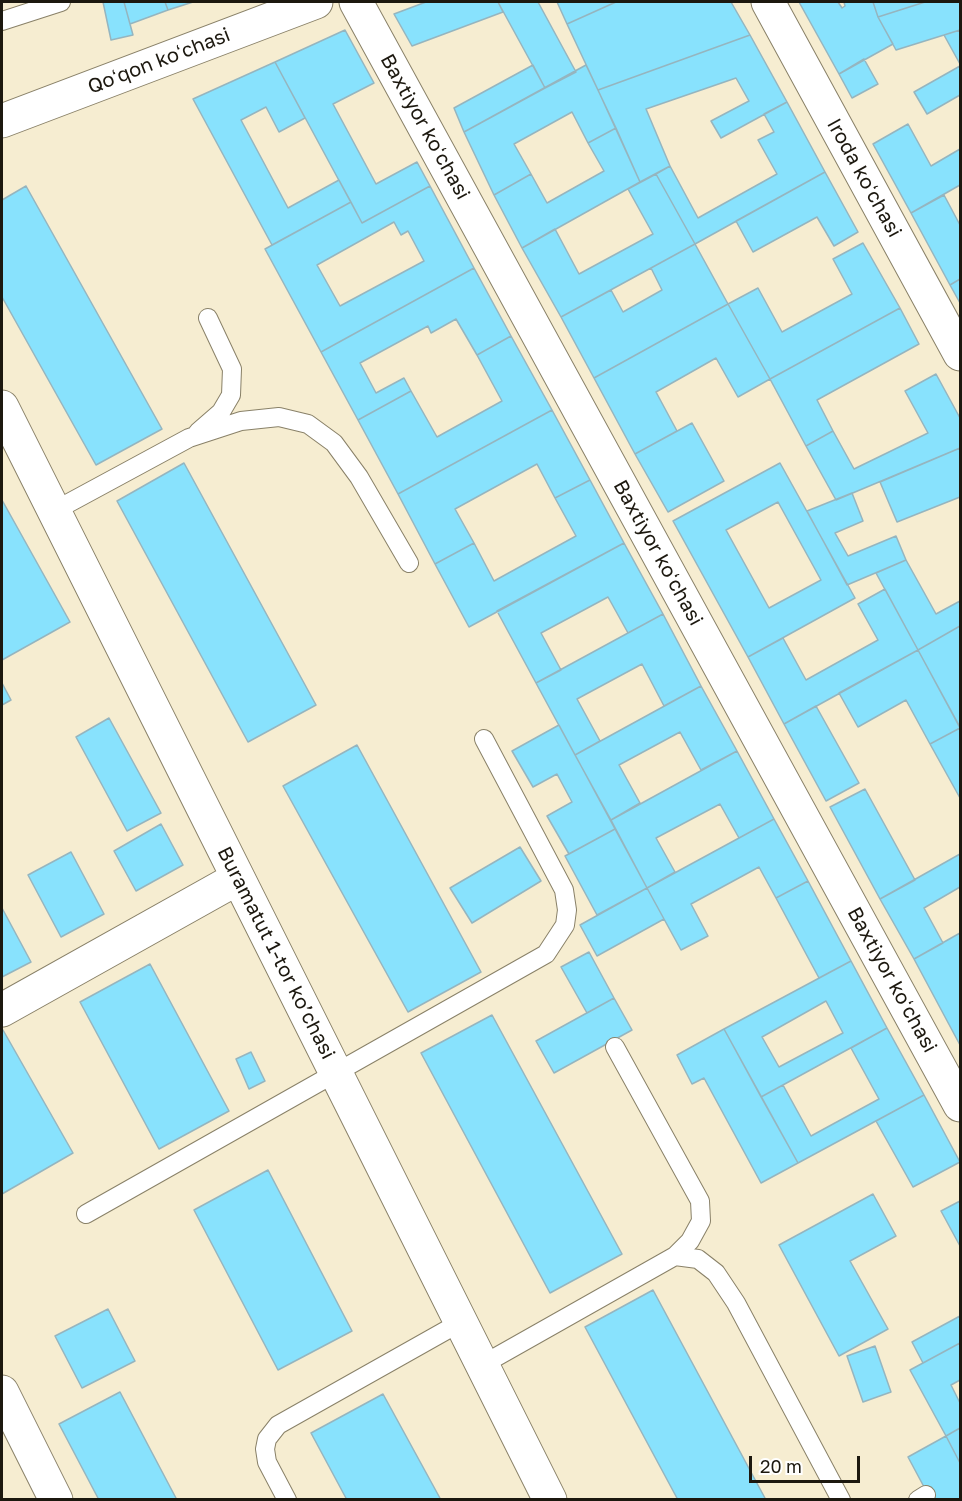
<!DOCTYPE html>
<html>
<head>
<meta charset="utf-8">
<style>
	body { margin:0 }
	#map { position:relative; width:962px; height:1501px; overflow:hidden; background:#f6edd1; font-family:"Golos Text",sans-serif }
	canvas { display:block }
	.frame { position:absolute; inset:0; border:3px solid #1c180f; pointer-events:none }
	.scale { position:absolute; left:749px; top:1456px; width:111px; height:27px; box-sizing:border-box; border:3px solid #1c180f; border-top:0; padding-left:8px; font-size:18px; line-height:21px; white-space:nowrap; color:#1c180f; -webkit-text-stroke:4px #fff; paint-order:stroke }
</style>
</head>
<body>
<div id="map">
<canvas width="962" height="1501"></canvas>
<div class="frame"></div>
<div class="scale">20 m</div>
</div>
<script>
const c = document.querySelector('canvas').getContext('2d');
c.lineJoin = 'round';
function fillPath(path, color) {
  c.fillStyle = color;
  c.fill(path, 'evenodd');
}
function toPath(rows) {
  const path = new Path2D();
  for (const r of rows) {
    path.moveTo(r[0], r[1]);
    for (let i = 2; i < r.length; i += 2) path.lineTo(r[i], r[i + 1]);
  }
  return path;
}
function stroke(path, color, width, dash) {
  c.strokeStyle = color;
  c.lineWidth = width;
  c.lineCap = dash ? 'butt' : 'round';
  c.setLineDash(dash || []);
  c.stroke(path);
}
function write(font, color, halo, rows, align = 'center') {
  c.font = font + ' "Golos Text",sans-serif';
  c.lineWidth = 4.5;
  c.setLineDash([]);
  c.textBaseline = 'middle';
  c.strokeStyle = halo;
  c.fillStyle = color;
  for (const [text, x, y, turn = 0] of rows) {
    c.save();
    c.translate(x, y);
    c.rotate((+turn || 0) * Math.PI / 180);
    c.textAlign = isNaN(turn) ? turn : align;
    if (halo) c.strokeText(text, 0, 0);
    c.fillText(text, 0, 0);
    c.restore();
  }
}
const building = toPath([
	[103,2,124,2,133,35,111,40,103,2],
	[124,2,165,2,168,10,130,24,124,2],
	[165,2,193,2,168,10,165,2],
	[426,2,498,2,503,12,412,46,394,14,426,2],
	[498,2,538,2,576,72,545,88,498,2],
	[557,2,616,2,567,24,557,2],
	[616,2,731,2,750,35,598,90,567,24,616,2],
	[799,2,838,2,842,8,845,6,844,2,873,2,878,17,893,44,839,74,799,2],
	[873,2,925,2,878,17,873,2],
	[925,2,960,2,960,30,896,50,878,17,925,2],
	[345,30,374,83,333,104,376,184,417,162,430,186,362,223,275,62,345,30],
	[960,30,960,64,944,35,960,30],
	[750,35,787,102,721,138,711,121,749,101,736,78,646,109,670,166,640,182,598,90,750,35],
	[864,59,878,84,852,98,839,74,864,59],
	[275,62,305,118,279,132,266,107,241,120,288,208,339,180,351,202,272,245,193,99,275,62],
	[533,65,545,88,464,132,454,108,533,65],
	[586,65,616,128,588,143,572,112,514,144,531,174,494,195,464,132,586,65],
	[960,66,960,95,927,114,914,92,960,66],
	[787,102,825,172,695,244,656,174,670,166,698,218,777,174,758,140,774,132,764,114,787,102],
	[908,124,931,166,960,149,960,185,911,213,873,144,908,124],
	[616,128,640,182,522,248,494,195,531,174,547,203,604,171,588,143,616,128],
	[825,172,858,232,834,246,817,217,753,252,736,221,825,172],
	[656,174,695,244,561,317,522,248,555,229,579,274,653,234,628,189,656,174],
	[26,186,162,429,96,465,2,297,2,200,26,186],
	[430,186,474,268,321,352,265,249,351,202,362,223,430,186],
	[394,222,401,235,408,231,424,261,340,306,317,265,394,222],
	[944,195,960,225,960,279,950,285,911,213,944,195],
	[863,243,900,308,770,379,728,304,758,288,782,332,852,294,833,259,863,243],
	[695,244,728,304,594,378,561,317,611,290,623,312,662,290,651,268,695,244],
	[474,268,511,336,477,355,456,319,431,333,428,326,360,363,376,393,404,378,411,391,358,420,321,352,474,268],
	[960,279,960,303,950,285,960,279],
	[728,304,770,379,738,397,716,358,656,392,677,431,635,454,594,378,728,304],
	[900,308,919,344,817,400,833,431,806,446,770,379,900,308],
	[511,336,552,410,398,494,358,420,411,391,437,437,502,401,477,355,511,336],
	[936,374,960,418,960,448,836,500,806,446,833,431,854,469,928,433,905,391,936,374],
	[552,410,590,480,555,498,537,464,455,509,474,543,435,564,398,494,552,410],
	[692,423,724,481,668,512,635,454,692,423],
	[960,448,960,497,897,522,880,482,960,448],
	[184,463,316,705,248,742,117,501,184,463],
	[780,463,855,598,748,657,673,521,780,463],
	[778,502,821,580,769,608,726,530,778,502],
	[590,480,624,543,469,627,435,564,474,543,494,581,576,536,555,498,590,480],
	[852,493,863,521,835,533,848,556,896,536,906,560,847,585,807,511,852,493],
	[2,500,70,622,2,660,2,500],
	[624,543,663,614,628,633,608,597,541,633,561,670,536,683,497,611,624,543],
	[906,560,936,614,960,601,960,626,918,650,876,573,906,560],
	[885,589,918,650,784,724,748,657,783,638,806,680,878,640,858,604,885,589],
	[663,614,701,686,664,706,642,664,577,699,600,741,575,755,536,683,663,614],
	[960,626,960,727,918,650,960,626],
	[918,650,960,728,930,744,906,700,858,727,839,693,918,650],
	[2,683,11,700,2,705,2,683],
	[701,686,737,751,701,770,680,732,619,765,640,803,611,820,575,755,701,686],
	[816,706,859,783,826,801,784,724,816,706],
	[109,718,161,813,127,831,76,737,109,718],
	[559,725,615,829,569,854,547,816,572,802,557,774,533,787,512,751,559,725],
	[960,728,960,798,930,744,960,728],
	[357,745,481,972,408,1012,283,786,357,745],
	[737,751,774,819,739,838,720,804,656,838,675,872,647,888,611,820,737,751],
	[865,789,915,880,880,899,830,807,865,789],
	[774,819,808,881,776,898,759,867,691,904,708,936,681,950,647,888,774,819],
	[161,824,183,865,136,891,114,851,161,824],
	[615,829,647,888,597,915,565,856,615,829],
	[520,847,541,881,472,923,450,888,520,847],
	[71,852,104,914,61,937,28,875,71,852],
	[960,854,960,887,924,908,943,943,914,959,880,899,960,854],
	[808,881,851,961,819,978,776,898,808,881],
	[647,888,664,919,597,956,580,925,647,888],
	[2,908,31,962,2,977,2,908],
	[960,933,960,1045,914,959,960,933],
	[589,952,614,998,587,1013,561,967,589,952],
	[851,961,887,1028,761,1097,724,1029,851,961],
	[826,1001,843,1033,779,1067,762,1037,826,1001],
	[150,964,229,1111,159,1149,80,1002,150,964],
	[614,998,632,1030,554,1073,536,1041,614,998],
	[492,1015,622,1254,550,1293,421,1053,492,1015],
	[887,1028,924,1095,798,1163,761,1097,783,1085,811,1136,879,1099,851,1048,887,1028],
	[724,1029,798,1163,761,1183,704,1078,692,1084,677,1055,724,1029],
	[3,1030,73,1153,2,1194,2,1031,3,1030],
	[251,1052,265,1081,249,1089,236,1059,251,1052],
	[924,1095,960,1162,913,1187,876,1121,924,1095],
	[268,1170,352,1331,278,1370,194,1210,268,1170],
	[873,1194,896,1236,850,1261,888,1329,839,1356,779,1245,873,1194],
	[960,1201,960,1246,941,1211,960,1201],
	[653,1290,766,1500,678,1500,585,1327,653,1290],
	[108,1309,135,1361,82,1388,55,1336,108,1309],
	[960,1316,960,1343,923,1363,912,1342,960,1316],
	[960,1343,960,1380,951,1385,960,1403,960,1428,946,1436,910,1370,960,1343],
	[875,1346,891,1392,863,1402,847,1356,875,1346],
	[120,1392,177,1500,99,1500,59,1424,120,1392],
	[383,1394,441,1500,347,1500,311,1433,383,1394],
	[960,1428,960,1463,946,1436,960,1428],
	[946,1436,960,1463,960,1500,931,1500,908,1457,946,1436]
]);
fillPath(building, '#88e2fd');
stroke(building, '#95b5bf', 1.5);
const service = toPath([
	[2,21,61,2],
	[198,432,221,412,231,395,232,369,208,318],
	[54,511,189,438,241,421,279,417,308,424,334,443,359,477,409,563],
	[86,1214,546,954,565,925,567,910,564,890,484,739],
	[675,1256,698,1259,716,1273,736,1303,841,1500],
	[482,1365,675,1256,690,1241,701,1221,700,1201,615,1047],
	[287,1500,267,1462,265,1449,267,1439,278,1425,461,1322],
	[918,1500,926,1495]
]);
const minor = toPath([
	[356,2,960,1105],
	[768,2,960,354],
	[2,407,550,1500],
	[2,1010,238,878],
	[2,1392,56,1500]
]);
const secondary = toPath([
	[2,121,316,2]
]);
stroke(service, '#898168', 20);
stroke(minor, '#898168', 35);
stroke(secondary, '#898168', 35);
stroke(service, '#fff', 18);
stroke(minor, '#fff', 33);
stroke(secondary, '#fff', 33);
write('20px', '#1c180f', '#fff', [
	["Qoʻqon koʻchasi",159,61,-21],
	["Baxtiyor koʻchasi",425,127,61],
	["Iroda koʻchasi",864,178,61],
	["Baxtiyor koʻchasi",658,553,61],
	["Buramatut 1-tor koʼchasi",276,953,63],
	["Baxtiyor koʻchasi",892,980,61]
]);
</script>
</body>
</html>
